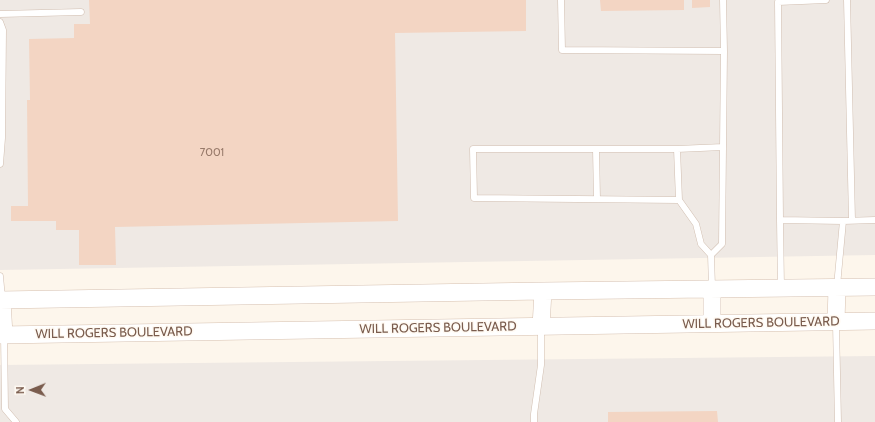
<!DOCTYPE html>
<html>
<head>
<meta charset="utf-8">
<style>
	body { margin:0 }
	#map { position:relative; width:875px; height:422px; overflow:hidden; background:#fdf6ec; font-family:Cabin,sans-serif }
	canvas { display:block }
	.north { position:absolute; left:12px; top:370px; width:40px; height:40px; -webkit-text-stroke:3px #fffaf3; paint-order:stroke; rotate:269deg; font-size:11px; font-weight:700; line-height:16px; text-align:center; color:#7a5c4d }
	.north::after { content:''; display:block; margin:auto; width:14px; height:18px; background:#7a5c4d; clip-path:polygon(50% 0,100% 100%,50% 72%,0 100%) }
</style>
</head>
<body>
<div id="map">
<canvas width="875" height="422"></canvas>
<div class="north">N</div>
</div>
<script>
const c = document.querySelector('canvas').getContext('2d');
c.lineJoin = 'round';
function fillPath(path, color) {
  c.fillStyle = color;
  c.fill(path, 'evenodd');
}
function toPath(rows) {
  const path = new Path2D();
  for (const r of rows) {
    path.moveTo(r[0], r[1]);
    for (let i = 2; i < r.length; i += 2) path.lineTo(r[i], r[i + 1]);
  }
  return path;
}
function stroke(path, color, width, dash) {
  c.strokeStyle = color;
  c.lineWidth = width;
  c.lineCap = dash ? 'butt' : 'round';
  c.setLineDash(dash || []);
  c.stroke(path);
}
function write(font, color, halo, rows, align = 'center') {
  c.font = font + ' Cabin,sans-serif';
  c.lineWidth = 3;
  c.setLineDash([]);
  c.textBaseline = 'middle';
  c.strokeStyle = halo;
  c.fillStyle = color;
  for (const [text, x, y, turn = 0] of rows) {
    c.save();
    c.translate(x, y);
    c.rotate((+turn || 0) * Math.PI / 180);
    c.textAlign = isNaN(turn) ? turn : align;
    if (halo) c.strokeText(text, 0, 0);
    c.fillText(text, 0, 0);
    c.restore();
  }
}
fillPath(toPath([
	[0,0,875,0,875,255,0,270],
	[875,356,875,422,0,422,0,365]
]), '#efe9e4');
fillPath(toPath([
	[89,0,526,0,526,31,395,33,398,221,115,227,116,265,79,265,79,230,56,230,56,221,11,221,11,206,28,206,27,100,30,100,29,39,74,38,74,24,90,24],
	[600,0,684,0,684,10,601,11],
	[692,0,710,0,710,7,692,8],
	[717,411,718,422,608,422,608,412]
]), '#f3d5c3');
const service = toPath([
	[561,0,562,50,724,51],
	[847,0,852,220],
	[0,14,81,12],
	[0,22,3,30,2,138,0,164],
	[596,149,597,199],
	[677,149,723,147],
	[679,200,474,198,473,149,677,149,679,200,696,224,701,244,711,255,712,287],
	[780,220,778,2,826,0],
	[711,255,722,244,724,51,723,0],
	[0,276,2,298],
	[837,286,843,221,875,220],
	[781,287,780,220,843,221],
	[836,324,838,422],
	[4,335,5,409,16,422],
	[534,422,534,414,541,365,541,328]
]);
const secondary = toPath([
	[712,289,712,324],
	[0,300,543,291,875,287],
	[2,300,4,335],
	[836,322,837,288],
	[541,327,543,291],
	[0,335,875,321]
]);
stroke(service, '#d1beb0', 7);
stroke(secondary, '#d6c0b0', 18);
stroke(service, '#fff', 6);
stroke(secondary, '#fff', 17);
write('11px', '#987a6a', null, [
	["7001",212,153]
]);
write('13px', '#7a5c4d', '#fffaf3', [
	["WILL ROGERS BOULEVARD",761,323,-1],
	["WILL ROGERS BOULEVARD",438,328,-1],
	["WILL ROGERS BOULEVARD",114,333,-1]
]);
</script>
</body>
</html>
